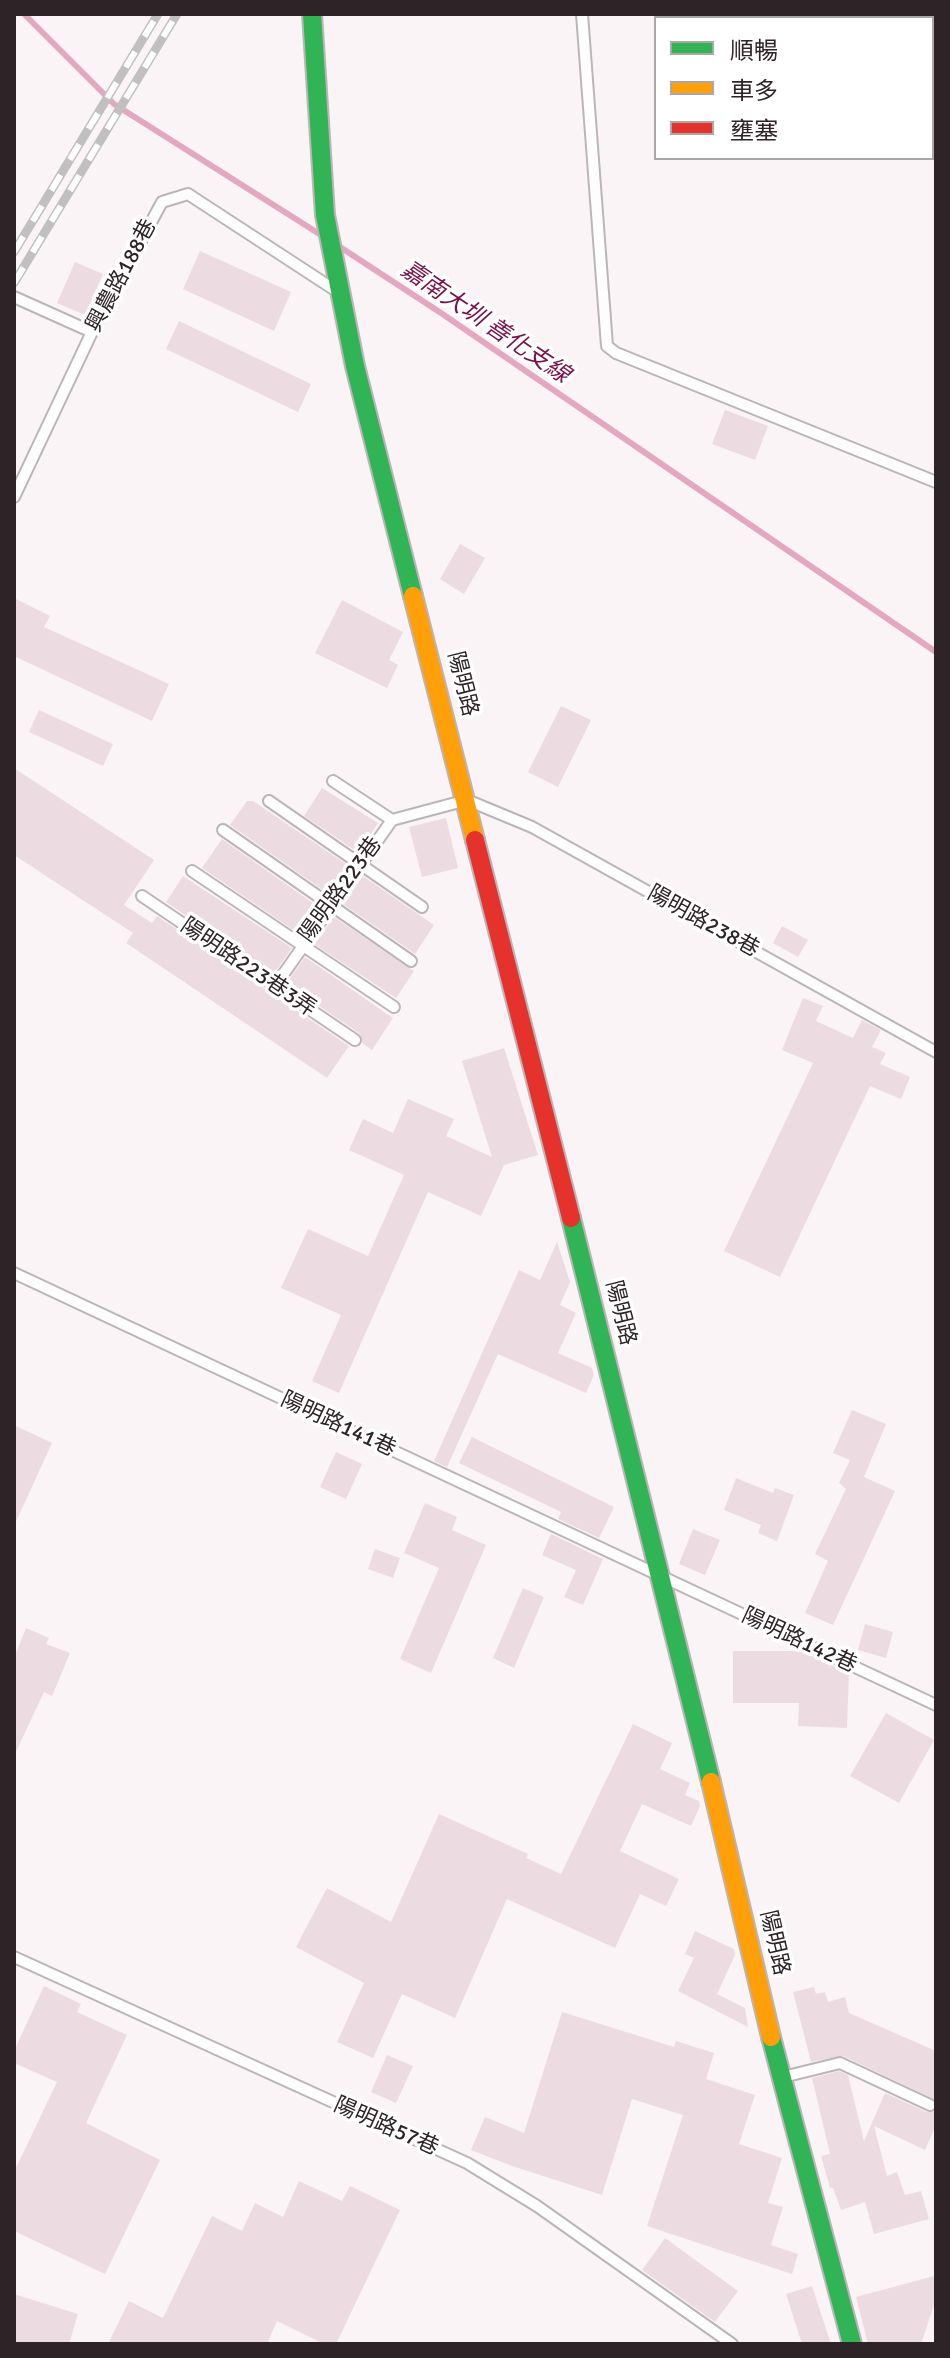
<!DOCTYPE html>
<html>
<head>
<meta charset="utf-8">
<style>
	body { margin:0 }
	#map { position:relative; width:950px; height:2358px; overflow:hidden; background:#faf4f6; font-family:Signika,"Noto Sans TC",sans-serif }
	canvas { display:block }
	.frame { position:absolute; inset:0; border:16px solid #2e2327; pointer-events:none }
	.legend { position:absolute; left:654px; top:16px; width:280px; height:144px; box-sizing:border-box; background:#fff; border:2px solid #aba7a9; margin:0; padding:10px 14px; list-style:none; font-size:24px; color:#2e2327 }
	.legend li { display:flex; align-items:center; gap:16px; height:40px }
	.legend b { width:40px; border:2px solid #aba7a9 }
</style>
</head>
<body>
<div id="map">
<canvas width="950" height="2358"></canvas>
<div class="frame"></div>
<ul class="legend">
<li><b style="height:10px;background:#30b455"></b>順暢</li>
<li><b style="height:10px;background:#ff9f0a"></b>車多</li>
<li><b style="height:10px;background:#e5322d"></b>壅塞</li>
</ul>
</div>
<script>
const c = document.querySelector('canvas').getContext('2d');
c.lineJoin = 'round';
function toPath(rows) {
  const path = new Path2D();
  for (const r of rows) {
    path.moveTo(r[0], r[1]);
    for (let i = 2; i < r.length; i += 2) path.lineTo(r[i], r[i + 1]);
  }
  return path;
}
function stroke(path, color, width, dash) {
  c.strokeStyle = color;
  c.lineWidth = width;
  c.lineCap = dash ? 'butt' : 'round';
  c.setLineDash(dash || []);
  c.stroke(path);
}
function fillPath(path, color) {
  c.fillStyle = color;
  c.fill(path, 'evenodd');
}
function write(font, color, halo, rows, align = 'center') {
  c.font = font + ' Signika,"Noto Sans TC",sans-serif';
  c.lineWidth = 7;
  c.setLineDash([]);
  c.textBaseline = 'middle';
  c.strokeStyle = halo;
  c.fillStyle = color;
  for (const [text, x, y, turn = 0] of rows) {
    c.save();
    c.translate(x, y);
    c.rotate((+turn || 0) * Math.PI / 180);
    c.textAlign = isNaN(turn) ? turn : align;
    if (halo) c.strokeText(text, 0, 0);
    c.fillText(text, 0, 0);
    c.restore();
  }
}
stroke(toPath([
	[24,14,114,104,321,235],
	[340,247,441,313,936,652]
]), '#e4a7c0', 6);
fillPath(toPath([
	[200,251,291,292,274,331,183,289],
	[75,262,103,274,85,315,57,303],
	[179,321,311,384,298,412,166,349],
	[725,410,768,426,755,460,712,444],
	[460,544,485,558,464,594,440,579],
	[14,598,50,616,44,627,169,684,152,721,14,656],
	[342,600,403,632,389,660,398,665,387,688,315,653],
	[561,706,591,720,558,787,528,772],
	[39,710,113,744,103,766,29,732],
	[14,768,154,860,124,905,152,923,157,916,349,1046,327,1078,126,943,133,933,14,855],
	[322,788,378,823,359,853,304,816],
	[247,801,253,801,349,866,330,895,230,825],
	[446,818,458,868,422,877,409,827],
	[222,839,320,908,301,935,202,868],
	[183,876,292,948,273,975,166,902],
	[363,876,434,925,415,954,343,904],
	[334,917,414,971,396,998,314,944],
	[782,926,808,940,798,957,773,943],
	[305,957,393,1018,372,1050,362,1043,359,1033,286,984],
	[803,998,823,1006,816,1021,853,1038,862,1020,881,1030,872,1047,886,1053,880,1064,910,1077,901,1099,870,1086,780,1277,724,1251,813,1063,782,1050],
	[504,1048,538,1155,504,1165,481,1216,428,1192,339,1393,312,1381,341,1315,281,1288,308,1229,368,1256,404,1175,349,1150,363,1119,393,1133,408,1099,454,1119,446,1136,492,1157,462,1061],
	[557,1242,570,1282,560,1305,576,1313,558,1353,592,1368,594,1375,586,1393,498,1354,447,1467,434,1461,519,1270,540,1280],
	[852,1410,886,1424,864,1477,895,1491,833,1625,805,1613,828,1561,815,1554,846,1489,839,1483,850,1460,833,1453],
	[14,1425,52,1443,14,1526],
	[472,1437,614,1507,599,1538,558,1519,561,1512,459,1463],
	[336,1452,362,1464,346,1499,320,1487],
	[736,1478,773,1493,775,1488,794,1495,777,1541,758,1533,761,1525,724,1510],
	[425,1503,457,1517,452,1530,486,1545,431,1673,400,1659,439,1568,404,1553],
	[693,1529,720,1540,705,1575,679,1564],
	[551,1534,603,1559,583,1605,564,1597,576,1570,542,1555],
	[375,1549,400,1558,393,1578,368,1569],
	[523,1588,544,1597,514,1668,493,1658],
	[865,1624,893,1632,886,1658,858,1650],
	[26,1628,49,1638,46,1644,70,1653,52,1696,44,1692,14,1756,14,1658],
	[733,1651,801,1651,849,1673,847,1728,798,1726,799,1703,733,1703],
	[886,1713,934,1740,899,1803,850,1776],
	[633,1724,672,1743,660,1769,690,1783,685,1795,699,1801,700,1806,691,1826,642,1804,620,1851,679,1879,666,1906,640,1894,615,1948,507,1899,455,2018,402,1994,373,2058,337,2042,364,1983,296,1947,327,1888,391,1922,439,1814,528,1854,526,1858,561,1874],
	[695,1931,734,1949,735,1955,717,1994,745,2008,748,2027,678,1991,694,1958,685,1954],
	[44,1986,81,2004,77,2012,127,2035,86,2123,160,2160,105,2274,14,2231,14,2172,57,2082,14,2063,14,2051],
	[814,1987,816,1994,825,1992,828,2002,845,1997,849,2013,936,2051,936,2100,843,2056,811,2062,793,1992],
	[562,2012,674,2047,676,2041,714,2053,706,2079,755,2095,739,2144,782,2158,768,2203,783,2207,771,2245,798,2254,792,2274,647,2226,683,2115,632,2099,602,2195,512,2166,471,2150,485,2117,524,2133],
	[387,2055,413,2066,396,2103,371,2092],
	[839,2071,848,2075,864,2141,885,2093,927,2112,936,2110,936,2125,925,2150,874,2126,887,2176,897,2172,905,2195,921,2191,929,2219,874,2234,865,2202,841,2210,833,2188,830,2188,821,2156,830,2154,812,2078],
	[299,2181,342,2201,350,2186,400,2210,336,2344,324,2344,277,2321,267,2344,108,2344,129,2301,163,2318,212,2216,242,2231,255,2203,283,2217],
	[665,2238,738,2291,715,2322,642,2270],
	[934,2276,936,2299,921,2344,868,2344,856,2297],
	[812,2286,831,2344,802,2344,786,2294],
	[14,2294,78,2314,69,2344,14,2344]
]), '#ecdce2');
const lane = toPath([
	[582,14,607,346,616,353,936,482],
	[932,145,936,147],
	[14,297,92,332],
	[14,497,92,332,162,202,188,194,335,290],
	[333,781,392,820],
	[269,801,422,907],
	[223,830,411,961],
	[192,871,394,1007],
	[142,896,355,1040],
	[275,986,392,820,467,800,532,827,936,1052],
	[14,1273,936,1705],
	[14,1957,467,2163,537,2206,732,2344],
	[783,2077,840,2063,930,2105]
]);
const fast = toPath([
	[312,14,325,215,355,366,413,596],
	[571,1218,711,1782],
	[771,2037,852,2344]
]);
const slow = toPath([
	[413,596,475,840],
	[711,1782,771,2037]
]);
const jam = toPath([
	[475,840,571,1218]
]);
stroke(lane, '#bcb5b7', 14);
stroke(fast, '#bcb5b7', 22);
stroke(slow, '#bcb5b7', 22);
stroke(jam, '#bcb5b7', 22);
stroke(lane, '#fefdfe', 10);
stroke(fast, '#30b455', 18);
stroke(slow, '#ff9f0a', 18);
stroke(jam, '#e5322d', 18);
const rail = toPath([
	[14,252,158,14],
	[14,283,177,14]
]);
stroke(rail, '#c2bfc0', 9);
stroke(rail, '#fff', 6, [18]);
write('22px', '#2e2327', '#fff', [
	["興農路188巷",122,276,-62],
	["陽明路",462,684,76],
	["陽明路223巷",341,890,-54],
	["陽明路238巷",703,922,29],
	["陽明路223巷3弄",248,968,34],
	["陽明路",620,1313,76],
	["陽明路141巷",338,1425,25],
	["陽明路142巷",799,1641,25],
	["陽明路",774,1943,77],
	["陽明路57巷",386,2127,24]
]);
write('italic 24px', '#781248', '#fff', [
	["嘉南大圳 善化支線",485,323,34]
]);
</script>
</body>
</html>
